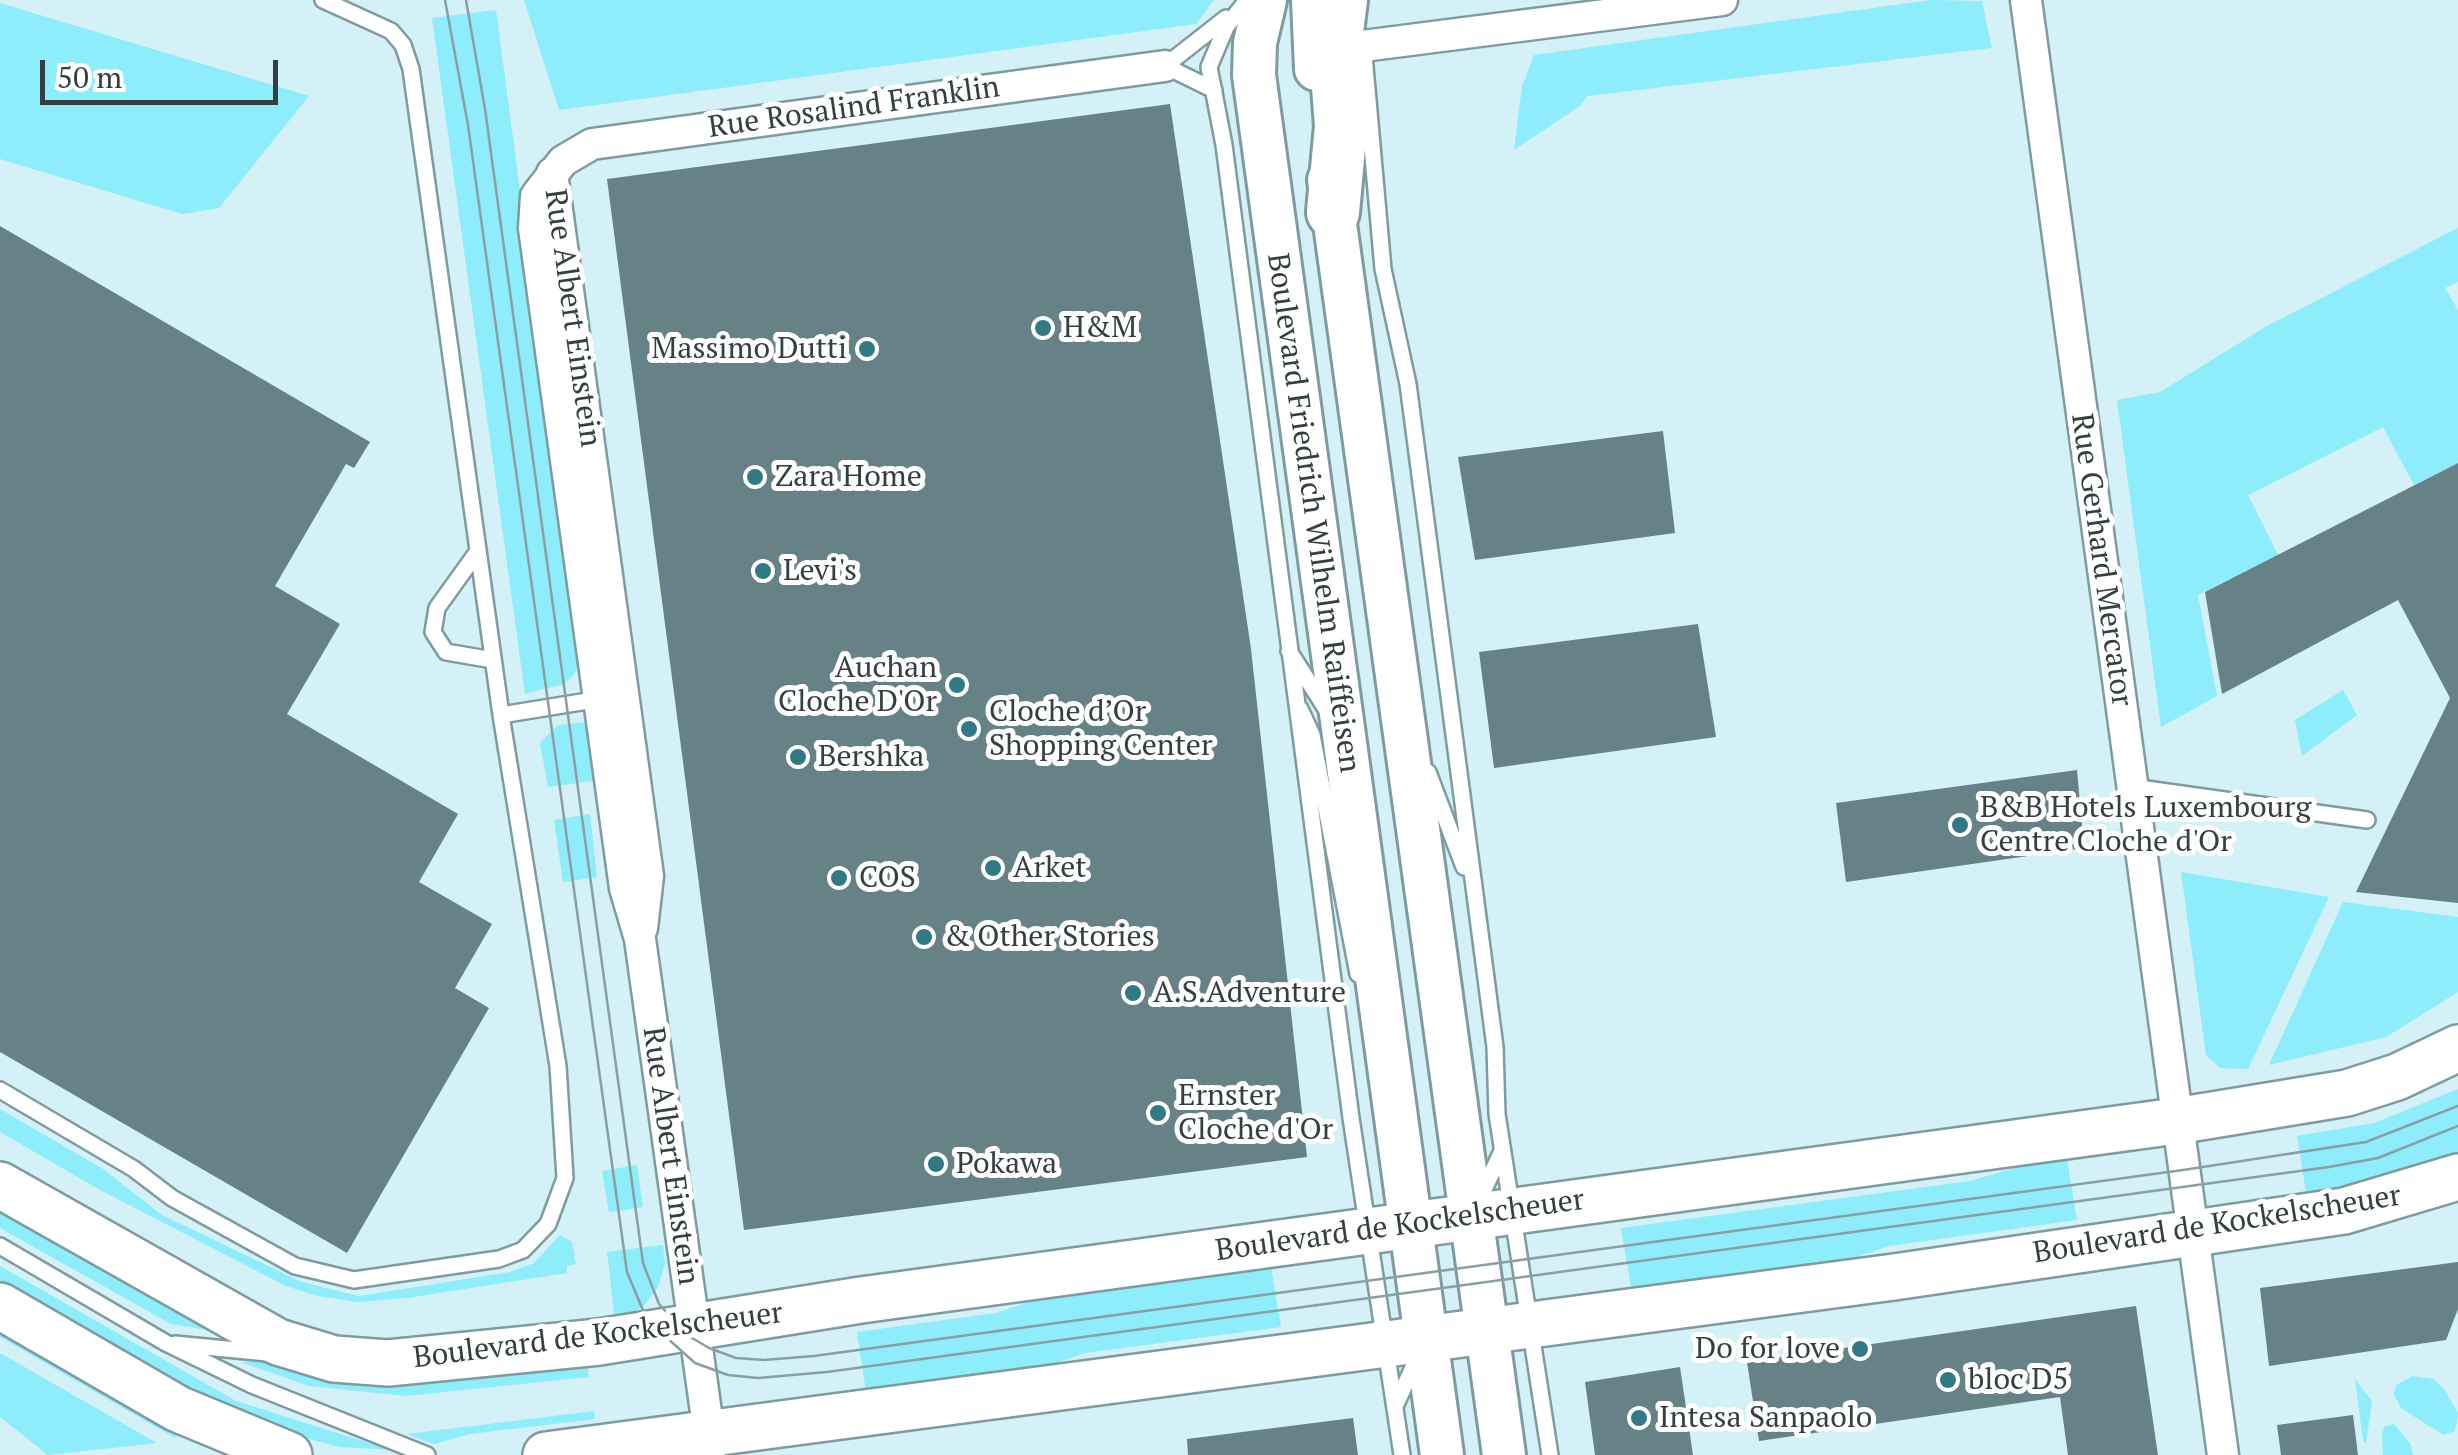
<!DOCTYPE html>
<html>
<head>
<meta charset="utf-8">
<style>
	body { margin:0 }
	#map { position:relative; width:2458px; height:1455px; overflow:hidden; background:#d3f1f6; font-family:"PT Serif",serif }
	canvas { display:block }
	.scale { position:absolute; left:40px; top:60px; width:238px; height:45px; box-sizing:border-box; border:5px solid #333f41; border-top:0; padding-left:12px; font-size:30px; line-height:35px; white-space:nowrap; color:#333f41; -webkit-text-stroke:8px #fff; paint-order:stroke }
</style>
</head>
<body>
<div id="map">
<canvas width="2458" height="1455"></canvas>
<div class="scale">50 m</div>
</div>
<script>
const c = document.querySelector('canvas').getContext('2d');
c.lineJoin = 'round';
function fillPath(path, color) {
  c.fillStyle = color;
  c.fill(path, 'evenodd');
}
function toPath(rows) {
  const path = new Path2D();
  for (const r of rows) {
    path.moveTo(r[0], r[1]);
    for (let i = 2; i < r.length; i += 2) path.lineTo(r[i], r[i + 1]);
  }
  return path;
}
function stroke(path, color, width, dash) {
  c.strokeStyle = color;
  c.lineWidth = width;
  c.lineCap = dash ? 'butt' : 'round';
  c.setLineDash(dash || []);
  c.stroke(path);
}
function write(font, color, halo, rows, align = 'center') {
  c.font = font + ' "PT Serif",serif';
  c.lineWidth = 10;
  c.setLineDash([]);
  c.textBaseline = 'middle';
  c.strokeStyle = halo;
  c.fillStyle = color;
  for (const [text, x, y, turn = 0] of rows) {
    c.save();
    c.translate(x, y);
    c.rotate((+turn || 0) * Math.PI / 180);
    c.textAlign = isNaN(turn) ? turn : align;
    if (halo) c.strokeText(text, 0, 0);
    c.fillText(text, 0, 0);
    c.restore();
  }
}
fillPath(toPath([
	[524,0,1214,0,1196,24,559,110],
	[1931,0,1982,1,1992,48,1587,96,1580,106,1514,150,1522,87,1534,55],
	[0,3,309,96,219,208,182,214,0,159],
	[496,10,582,655,574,675,564,684,525,694,432,18],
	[2458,228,2458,282,2445,288,2458,310,2458,463,2414,485,2383,427,2248,495,2278,555,2198,595,2217,696,2161,727,2117,400,2160,392,2267,326],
	[2343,690,2357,715,2302,756,2295,720],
	[586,722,592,725,600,780,548,787,540,743,558,725],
	[590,814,597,877,563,882,554,820],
	[2181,872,2329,897,2248,1069,2220,1068,2206,1055],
	[2343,902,2458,917,2458,992,2386,1037,2269,1065],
	[2458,1089,2458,1157,2307,1199,2297,1136,2374,1123],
	[0,1109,103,1169,162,1215,302,1282,359,1296,510,1272,534,1263,560,1235,572,1242,576,1264,567,1266,567,1273,407,1298,358,1302,318,1296,286,1286,100,1190,0,1132],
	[2066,1153,2077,1220,1889,1246,1833,1265,1632,1294,1621,1228,1970,1181],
	[637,1165,643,1207,609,1212,602,1171],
	[0,1203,219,1332,171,1324,0,1228],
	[663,1245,665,1264,658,1287,642,1308,615,1321,607,1252],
	[1270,1261,1281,1327,1085,1353,1022,1375,867,1398,857,1332,996,1313,1061,1291],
	[0,1266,236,1401,391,1450,340,1447,258,1426,0,1290],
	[0,1325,183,1430,175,1438,0,1337],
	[0,1353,157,1443,48,1455,0,1417],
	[586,1357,589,1377,406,1396,309,1386,241,1362],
	[2413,1376,2433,1379,2444,1389,2458,1413,2455,1431,2443,1435,2401,1408,2394,1394,2396,1385],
	[2355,1379,2372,1401,2366,1443,2363,1440],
	[594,1411,595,1419,470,1434,434,1444,407,1434],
	[2394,1424,2411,1445,2413,1455,2383,1455,2382,1433,2385,1426]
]), '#8dedfa');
fillPath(toPath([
	[1170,104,1251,649,1307,1157,744,1230,607,179],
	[0,226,370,442,354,468,346,464,275,586,340,624,287,714,458,814,419,882,492,924,455,988,489,1008,347,1253,0,1052],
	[1663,431,1675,533,1475,560,1458,457],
	[2458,463,2458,903,2356,892,2450,698,2398,600,2222,694,2205,592],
	[1698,624,1716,737,1494,768,1479,652],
	[2077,770,2084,848,1846,882,1836,803],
	[2458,1262,2458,1309,2446,1340,2269,1366,2260,1288],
	[2136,1306,2158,1455,2068,1455,2060,1397,1759,1441,1747,1362],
	[1680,1367,1693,1455,1595,1455,1585,1382],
	[2353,1415,2358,1455,2281,1455,2277,1425],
	[1353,1418,1358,1455,1188,1455,1187,1439]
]), '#668286');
const service = toPath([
	[1247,0,1226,27,1209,67,1224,145,1351,1118,1402,1455],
	[1363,44,1383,269,1408,384,1495,1047,1497,1114,1550,1455],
	[1214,90,1165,66,1226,18],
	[478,551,437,608,433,632,446,652,493,660],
	[1289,651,1328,712],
	[1300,709,1312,735,1358,974],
	[501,715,600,699],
	[1428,772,1464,867],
	[2132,787,2367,820],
	[0,1090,134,1169,172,1198,295,1266,354,1280,499,1259,523,1250,548,1224,565,1178,558,1066,501,715,411,69,403,45,391,31,323,0],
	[1479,1200,1502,1151],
	[0,1246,166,1343,252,1385,427,1455],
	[175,1344,267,1353],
	[1396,1404,1418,1357]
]);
const minor = toPath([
	[2026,0,2223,1455],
	[1363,46,1722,0],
	[552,173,648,876,642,928],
	[711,1448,640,939,625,888,534,228,536,196,563,161,592,144,1165,66]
]);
const secondary = toPath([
	[1265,0,1255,43,1254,75,1442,1455],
	[1313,0,1316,69],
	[1329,180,1504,1455]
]);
const primary = toPath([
	[0,1185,278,1342,334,1359,388,1363,599,1342,861,1300,2176,1121,2347,1093,2397,1077,2458,1048],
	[0,1306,178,1409,289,1455],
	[546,1455,1894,1277,2344,1211,2458,1177]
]);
const motorway = toPath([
	[1333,212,1341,126,1335,47,1341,0]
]);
stroke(service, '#7f9b9f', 20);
stroke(minor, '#7f9b9f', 35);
stroke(secondary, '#7f9b9f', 48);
stroke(primary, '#7f9b9f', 50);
stroke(motorway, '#7f9b9f', 58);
stroke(service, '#fff', 15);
stroke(minor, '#fff', 30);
stroke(secondary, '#fff', 42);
stroke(primary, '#fff', 45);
stroke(motorway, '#fff', 52);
stroke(toPath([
	[445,0,468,125,627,1272,647,1320,695,1363,728,1375,758,1378,827,1372,2329,1167,2378,1158,2458,1126],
	[466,0,485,109,643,1263,659,1304,687,1335,709,1348,736,1358,764,1360,814,1356,2183,1170,2366,1142,2458,1106]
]), '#899fa2', 2.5);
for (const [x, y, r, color] of [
	[1043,328,10,"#327a83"],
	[867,349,10,"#327a83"],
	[755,477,10,"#327a83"],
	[763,571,10,"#327a83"],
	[957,685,10,"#327a83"],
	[969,729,10,"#327a83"],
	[798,757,10,"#327a83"],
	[1960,825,10,"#327a83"],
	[993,868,10,"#327a83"],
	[839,878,10,"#327a83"],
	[924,937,10,"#327a83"],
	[1133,993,10,"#327a83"],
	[1158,1113,10,"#327a83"],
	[936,1164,10,"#327a83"],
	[1860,1349,10,"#327a83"],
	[1948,1380,10,"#327a83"],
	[1639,1418,10,"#327a83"]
]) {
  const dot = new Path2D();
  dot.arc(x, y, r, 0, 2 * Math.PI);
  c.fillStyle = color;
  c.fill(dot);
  stroke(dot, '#fff', 4);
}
write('30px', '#333f41', '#fff', [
	["Rue Rosalind Franklin",854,108,-8],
	["Rue Albert Einstein",572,318,82],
	["Boulevard Friedrich Wilhelm Raiffeisen",1313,513,82],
	["Rue Gerhard Mercator",2101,560,82],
	["Rue Albert Einstein",670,1156,82],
	["Boulevard de Kockelscheuer",2217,1225,-9],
	["Boulevard de Kockelscheuer",1400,1226,-8],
	["Boulevard de Kockelscheuer",598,1336,-7]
]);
write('30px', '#333f41', '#fff', [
	["H&M",1063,328],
	["Massimo Dutti",847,349,"right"],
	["Zara Home",775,477],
	["Levi's",783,571],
	["Auchan",937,668,"right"],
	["Cloche D'Or",937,702,"right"],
	["Cloche d’Or",989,712],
	["Shopping Center",989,746],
	["Bershka",818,757],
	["B&B Hotels Luxembourg",1980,808],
	["Centre Cloche d'Or",1980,842],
	["Arket",1013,868],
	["COS",859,878],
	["& Other Stories",944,937],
	["A.S.Adventure",1153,993],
	["Ernster",1178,1096],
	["Cloche d'Or",1178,1130],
	["Pokawa",956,1164],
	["Do for love",1840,1349,"right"],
	["bloc D5",1968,1380],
	["Intesa Sanpaolo",1659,1418]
], 'left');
</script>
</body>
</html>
